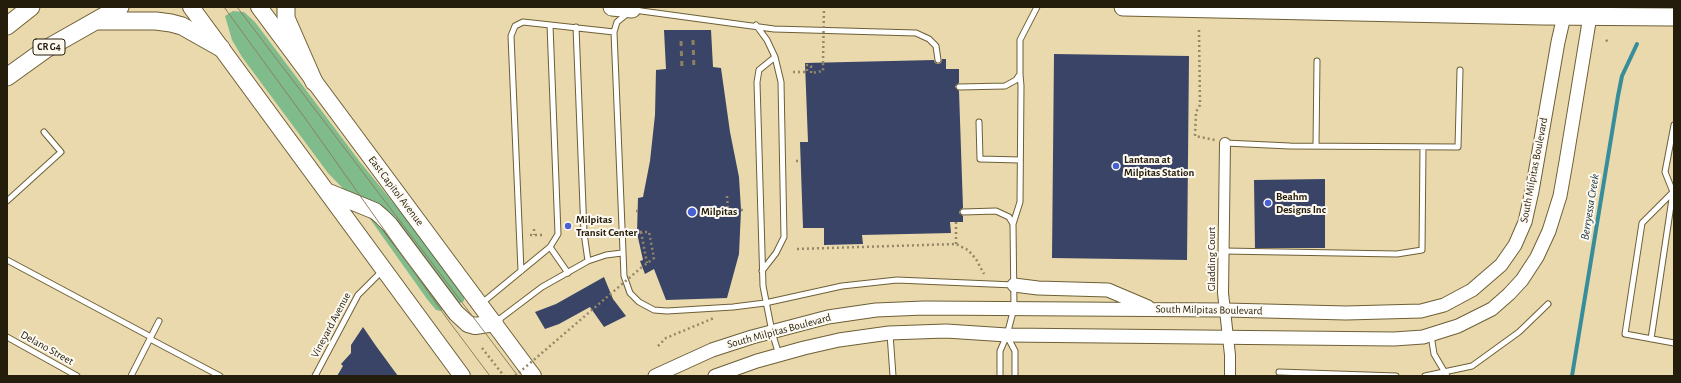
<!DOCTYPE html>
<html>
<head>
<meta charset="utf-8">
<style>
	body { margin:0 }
	#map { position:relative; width:1681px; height:383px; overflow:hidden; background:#e9d9ac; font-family:"Alegreya Sans",sans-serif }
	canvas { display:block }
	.frame { position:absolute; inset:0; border:8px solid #241d0c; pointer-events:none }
</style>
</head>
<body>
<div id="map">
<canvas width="1681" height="383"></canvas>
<div class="frame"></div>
</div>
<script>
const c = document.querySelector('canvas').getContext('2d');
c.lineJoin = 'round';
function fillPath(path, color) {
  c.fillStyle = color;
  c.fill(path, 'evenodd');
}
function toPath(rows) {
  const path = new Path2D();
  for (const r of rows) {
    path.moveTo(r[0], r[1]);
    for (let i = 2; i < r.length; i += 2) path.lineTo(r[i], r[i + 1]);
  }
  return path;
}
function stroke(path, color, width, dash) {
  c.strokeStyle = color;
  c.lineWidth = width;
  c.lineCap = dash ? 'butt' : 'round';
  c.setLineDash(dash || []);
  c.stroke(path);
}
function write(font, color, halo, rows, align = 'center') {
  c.font = font + ' "Alegreya Sans",sans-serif';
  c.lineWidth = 4;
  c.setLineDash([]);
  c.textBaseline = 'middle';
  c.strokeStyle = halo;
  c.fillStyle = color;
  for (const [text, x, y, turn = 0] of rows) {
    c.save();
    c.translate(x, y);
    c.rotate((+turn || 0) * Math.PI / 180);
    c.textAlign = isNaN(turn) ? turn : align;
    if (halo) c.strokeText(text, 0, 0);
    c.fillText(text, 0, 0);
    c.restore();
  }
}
fillPath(toPath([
	[233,11,244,12,255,22,360,162,457,281,464,294,464,301,452,307,440,311,436,310,427,299,363,209,328,173,242,57,232,40,225,16]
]), '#7fbb8b');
stroke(toPath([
	[1572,376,1618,96,1622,76,1637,44]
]), '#388d9b', 4);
fillPath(toPath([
	[664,30,711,30,713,67,721,68,730,132,739,177,741,210,739,254,727,298,666,300,654,269,645,274,640,261,643,260,637,233,638,198,643,197,650,161,655,115,656,70,666,69],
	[1054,54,1189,56,1187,260,1052,258],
	[942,59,946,59,946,69,959,69,959,83,956,85,955,87,959,91,963,208,960,210,959,213,963,216,963,222,950,222,951,233,862,235,863,244,824,245,824,228,803,228,800,142,808,142,805,63,934,60,935,63,938,64,941,63],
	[1325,179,1325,248,1255,248,1254,180],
	[604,277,613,299,626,316,604,327,590,307,559,324,545,329,535,312,556,304],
	[363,327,376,346,398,376,337,376,343,366,341,364,351,353,351,345]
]), '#394467');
const service = toPath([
	[634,10,774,29,916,33,929,39,936,46,938,60],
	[628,13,617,22,614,32,624,276,630,293,639,302,654,310,667,311,733,307,765,303,842,286,897,280,1014,285],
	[756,25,767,40,775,57,781,82,784,237,776,253,762,271],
	[576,27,584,233,588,261],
	[775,57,759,70,757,82,763,286,772,332,779,355],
	[959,87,1005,86,1016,80,1020,74,1020,40,1037,7],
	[979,122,980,159,1020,160],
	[1225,143,1290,146,1458,147,1460,70],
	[1316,146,1317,61],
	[1673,192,1642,223,1625,334,1674,343],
	[7,201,61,152,44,132],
	[963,212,996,211,1009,217,1013,224,1014,308,1007,335,1000,351,1000,376],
	[1013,224,1020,202,1021,86,1020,74],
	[550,247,568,273],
	[1224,251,1397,254,1422,250,1423,147],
	[7,260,151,337],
	[521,271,511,36,515,26,523,22,614,32],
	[482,303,550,247,558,234,550,25],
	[497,321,542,287,588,261,606,255,622,253],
	[890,334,893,376],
	[1431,335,1434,354,1447,376],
	[1007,336,1015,351,1015,376],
	[7,337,77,376],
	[150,339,220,376],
	[1651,339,1673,192,1665,172,1674,125],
	[1279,372,1396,376],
	[131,376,159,321],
	[315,376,358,295,383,270],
	[1425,376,1472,366,1519,332,1548,304]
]);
const minor = toPath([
	[1225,143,1223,293,1230,355,1230,376]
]);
const tertiary = toPath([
	[1014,285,1038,288,1108,290,1148,307],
	[655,376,712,350,752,337,828,317,876,310,924,308,1225,310,1346,313,1421,311,1444,305,1472,290,1501,265,1515,245,1525,222,1532,191,1558,42,1564,16],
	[715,376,757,361,804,348,839,340,889,333,946,331,1007,335,1394,339,1423,337,1458,326,1492,309,1509,294,1522,280,1537,257,1549,231,1560,196,1566,162,1590,16]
]);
const primary = toPath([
	[191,7,462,376],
	[259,7,533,376],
	[326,191,375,211,382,217,390,225,456,313,468,324,475,326,495,323]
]);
const trunk = toPath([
	[286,7,286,18,314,82],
	[612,7,632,9],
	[1123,7,1542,16,1674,17],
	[97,21,156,21,171,23,182,26,221,48],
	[7,26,31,7],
	[7,77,46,49,120,7]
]);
stroke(service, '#6e5f37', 7);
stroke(minor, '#6e5f37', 12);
stroke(tertiary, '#6e5f37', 15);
stroke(primary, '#6e5f37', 18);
stroke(trunk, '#6e5f37', 19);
stroke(toPath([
	[1199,30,1200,105,1196,112,1195,136,1215,140],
	[1606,40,1609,43],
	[793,72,807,72,807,65,811,66,811,73,823,71,823,63],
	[796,161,801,161],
	[727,196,728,210],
	[741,210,744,210],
	[636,211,638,211],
	[956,222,956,244],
	[603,228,603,233],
	[534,229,534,235],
	[635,232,649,232,654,258,642,267],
	[641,232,647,263],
	[595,233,611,233],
	[530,235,543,235],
	[797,249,956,244,968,250,976,259,984,274],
	[658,346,666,338,714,318],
	[482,348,504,376]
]), '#948867', 2.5, [2, 3]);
stroke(service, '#fff', 5);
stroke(minor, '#fff', 10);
stroke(tertiary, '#fff', 13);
stroke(primary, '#fff', 16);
stroke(trunk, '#fff', 17);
stroke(toPath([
	[224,7,310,125,448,320,490,376],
	[237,7,518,376]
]), '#8d8161', 1);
stroke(toPath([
	[693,40,694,70],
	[681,41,682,70]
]), '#8d8161', 3, [5, 5]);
stroke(toPath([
	[823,63,824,7],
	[515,376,642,267]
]), '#948867', 2.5, [2, 3]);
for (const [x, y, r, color] of [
	[1116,166,4,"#4761d4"],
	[1268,203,4,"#4761d4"],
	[692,212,5,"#4761d4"],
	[568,226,4,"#4761d4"]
]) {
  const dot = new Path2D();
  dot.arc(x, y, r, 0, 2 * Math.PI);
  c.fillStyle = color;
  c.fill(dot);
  stroke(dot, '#fefaf2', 1.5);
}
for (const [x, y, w] of [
	[49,47,32]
]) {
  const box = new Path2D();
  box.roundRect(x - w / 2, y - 8, w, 16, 3);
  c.fillStyle = '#fefaf2';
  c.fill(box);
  stroke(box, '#241d0c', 1);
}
write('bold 10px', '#241d0c', null, [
	["CR G4",49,47]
]);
write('bold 11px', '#241d0c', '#fefaf2', [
	["Lantana at",1124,160],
	["Milpitas Station",1124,173],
	["Beahm",1276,197],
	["Designs Inc",1276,210],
	["Milpitas",701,212],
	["Milpitas",576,220],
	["Transit Center",576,233]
], 'left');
write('11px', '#241d0c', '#fefaf2', [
	["South Milpitas Boulevard",1534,170,-79],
	["East Capitol Avenue",396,191,53],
	["Gladding Court",1212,259,-90],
	["South Milpitas Boulevard",1209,310,1],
	["Vineyard Avenue",331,325,-62],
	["South Milpitas Boulevard",779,331,-15],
	["Delano Street",47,348,29]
]);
write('italic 12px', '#1d373c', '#fefaf2', [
	["Berryessa Creek",1590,207,-81]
]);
</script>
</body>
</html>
